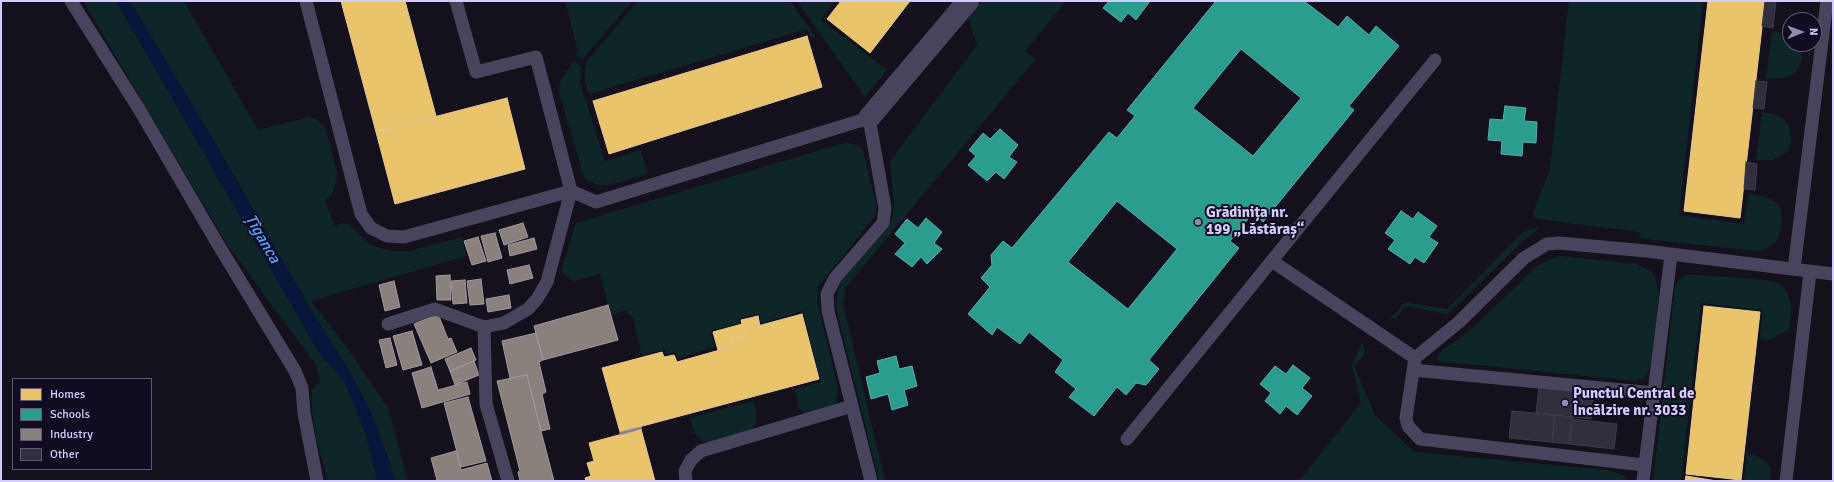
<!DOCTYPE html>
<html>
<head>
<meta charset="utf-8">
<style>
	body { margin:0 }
	#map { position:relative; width:1834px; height:482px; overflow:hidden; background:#14111c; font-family:Signika,sans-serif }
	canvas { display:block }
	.frame { position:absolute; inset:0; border:2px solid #d5cbff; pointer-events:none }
	.legend { position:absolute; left:12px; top:378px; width:140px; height:92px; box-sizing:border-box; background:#110c21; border:1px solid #5f587a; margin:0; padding:5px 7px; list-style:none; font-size:12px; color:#d5cbff }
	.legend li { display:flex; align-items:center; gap:8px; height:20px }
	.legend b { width:20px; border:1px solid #5f587a }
	.north { position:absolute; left:1782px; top:12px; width:40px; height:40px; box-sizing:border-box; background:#110c21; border:1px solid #5f587a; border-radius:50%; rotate:89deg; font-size:11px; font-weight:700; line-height:16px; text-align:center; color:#d5cbff }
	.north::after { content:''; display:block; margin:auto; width:14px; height:18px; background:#918ab0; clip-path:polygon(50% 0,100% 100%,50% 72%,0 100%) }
</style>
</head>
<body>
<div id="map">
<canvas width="1834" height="482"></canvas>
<div class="frame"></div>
<ul class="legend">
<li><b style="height:11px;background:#e9c46a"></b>Homes</li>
<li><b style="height:11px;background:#2a9d8f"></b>Schools</li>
<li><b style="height:11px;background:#8a817c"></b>Industry</li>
<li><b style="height:11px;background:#322e3e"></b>Other</li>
</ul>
<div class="north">N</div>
</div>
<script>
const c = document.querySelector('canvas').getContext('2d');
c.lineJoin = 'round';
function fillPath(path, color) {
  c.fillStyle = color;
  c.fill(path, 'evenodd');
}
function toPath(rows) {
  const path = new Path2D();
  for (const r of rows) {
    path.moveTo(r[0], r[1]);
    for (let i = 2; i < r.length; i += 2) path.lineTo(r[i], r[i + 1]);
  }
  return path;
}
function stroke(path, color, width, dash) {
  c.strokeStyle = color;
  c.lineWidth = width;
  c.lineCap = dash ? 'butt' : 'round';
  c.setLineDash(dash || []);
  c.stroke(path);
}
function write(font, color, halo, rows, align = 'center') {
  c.font = font + ' Signika,sans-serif';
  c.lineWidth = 4;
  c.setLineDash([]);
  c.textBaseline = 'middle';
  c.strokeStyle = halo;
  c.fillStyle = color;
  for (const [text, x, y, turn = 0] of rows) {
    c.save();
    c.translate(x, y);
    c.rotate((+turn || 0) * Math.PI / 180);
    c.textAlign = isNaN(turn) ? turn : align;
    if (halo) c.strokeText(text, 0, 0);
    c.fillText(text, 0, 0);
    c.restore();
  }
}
fillPath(toPath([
	[83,1,116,1,318,351,345,382,366,434,377,481,328,481,316,437,312,410,312,390,320,381,316,365,227,244],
	[130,1,184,1,258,130,309,117,318,120,325,127,338,175,332,194,325,201,335,226,341,223,348,224,371,245,391,251,410,251,462,237,466,256,311,301,348,349,388,408,408,481,396,481,372,414,353,377,310,308,214,141],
	[565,1,632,1,583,59,576,55,578,51],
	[638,1,790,1,815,36,811,38,807,29,589,94,585,83,585,68,587,61],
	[797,1,835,1,821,20,887,70,865,97],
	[982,1,1066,1,1025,51,1035,60,846,287,843,303,885,481,879,481,836,307,838,289,842,279,886,230,893,216,894,205,890,161,977,45,968,17],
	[1569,1,1703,1,1679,215,1744,224,1748,194,1763,196,1777,203,1781,209,1782,226,1779,235,1775,243,1761,251,1719,247,1639,238,1640,232,1537,219,1534,216,1533,213,1550,169],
	[1772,31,1787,34,1790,36,1790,44,1798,44,1799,45,1802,54,1801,63,1797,70,1791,75,1783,78,1766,79],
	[573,61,581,66,580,83,605,161,640,150,648,174,609,185,598,185,587,180,584,177,559,92,560,82],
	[1762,112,1777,115,1784,119,1789,127,1791,135,1791,144,1788,151,1773,160,1756,160],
	[844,143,851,143,858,146,863,151,877,207,875,216,818,287,817,301,838,388,836,402,831,408,805,414,799,408,795,389,821,382,803,311,761,323,759,314,739,318,740,323,710,331,715,347,678,358,676,352,666,354,665,349,642,355,633,318,626,310,611,315,600,274,573,281,561,271,576,223],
	[1539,228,1525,239,1449,313,1446,314,1406,306,1396,318,1390,319,1405,302,1447,309,1520,235,1526,230],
	[1561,256,1636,264,1651,271,1655,277,1659,294,1651,364,1646,376,1642,379,1636,381,1438,361,1439,354,1447,347,1469,331,1537,266,1554,258],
	[1688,274,1765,280,1775,282,1783,287,1787,293,1791,305,1790,327,1788,330,1769,340,1760,339,1763,310,1701,303,1681,481,1653,481,1675,287,1680,279],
	[1362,342,1365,352,1363,357,1354,366,1375,415,1414,452,1607,470,1623,475,1628,481,1299,481,1361,403,1352,366],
	[753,401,756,411,756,422,753,428,748,432,709,442,702,441,694,432,690,418],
	[1747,454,1757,456,1768,464,1770,467,1770,481,1744,481]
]), '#0f2629');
fillPath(toPath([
	[116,1,130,1,214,141,310,308,353,377,372,414,396,481,377,481,366,434,345,382,318,351]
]), '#08163c');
const homes = toPath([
	[341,1,405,1,436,116,376,132,341,1],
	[841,1,910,1,870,53,827,19,841,1],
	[1708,1,1765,1,1740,218,1684,211,1708,1],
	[807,36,822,87,609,154,593,101,807,36],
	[507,98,525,169,395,204,376,132,507,98],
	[1704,306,1760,312,1741,480,1686,474,1704,306],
	[802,314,819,379,620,432,602,368,662,352,664,357,674,355,677,362,734,346,732,339,745,336,743,330,802,314],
	[758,316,760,326,743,330,745,336,732,339,734,346,718,350,713,332,742,324,741,320,758,316],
	[641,429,655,481,586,481,585,478,591,476,587,463,594,461,589,443,641,429],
	[1686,476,1717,481,1685,481,1686,476]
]);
fillPath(homes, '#e9c46a');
stroke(homes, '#e3c697', 1);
const schools = toPath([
	[1109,1,1150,1,1136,20,1128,13,1121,22,1103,8,1109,1],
	[1216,1,1304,1,1338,27,1347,16,1369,35,1376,26,1399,46,1349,106,1354,110,1263,222,1253,213,1230,241,1239,248,1149,360,1159,369,1146,385,1136,383,1126,395,1117,387,1094,416,1069,397,1076,389,1055,372,1063,360,1029,332,1020,344,997,327,992,335,968,314,990,287,981,278,992,265,991,255,1003,241,1012,248,1109,132,1117,138,1135,116,1127,110,1216,1],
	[1241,49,1301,98,1253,156,1193,108,1241,49],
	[1117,201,1177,249,1128,309,1068,262,1117,201],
	[1505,106,1526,108,1524,121,1537,122,1536,143,1523,142,1522,156,1501,154,1502,141,1488,140,1490,119,1503,120,1505,106],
	[1000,129,1018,145,1009,157,1017,162,1004,179,996,172,987,181,968,165,976,156,969,150,983,133,990,139,1000,129],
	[1401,211,1413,219,1418,212,1437,226,1429,237,1438,243,1424,263,1415,257,1410,264,1388,249,1395,240,1385,233,1401,211],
	[926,218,942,232,934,243,942,249,927,264,921,257,912,267,895,254,905,243,895,234,907,219,918,228,926,218],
	[896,356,899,369,912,366,917,386,904,390,908,405,892,410,888,394,871,399,866,377,880,373,877,361,896,356],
	[1293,365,1310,378,1302,388,1312,396,1297,415,1286,406,1280,414,1265,401,1271,393,1260,384,1275,366,1286,374,1293,365]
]);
fillPath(schools, '#2a9d8f');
stroke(schools, '#5dabb1', 1);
const industry = toPath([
	[523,223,528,237,504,245,499,230,523,223],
	[495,233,502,258,488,262,481,236,495,233],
	[478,237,486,261,472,265,464,241,478,237],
	[534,238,537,249,510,256,508,245,534,238],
	[529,265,533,278,510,284,507,270,529,265],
	[450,275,451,300,437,300,436,276,450,275],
	[481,279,484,304,470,305,467,281,481,279],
	[465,280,467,303,453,304,451,281,465,280],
	[394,281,400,307,385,311,379,285,394,281],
	[509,295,511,308,488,312,486,299,509,295],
	[608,305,618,340,543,360,534,326,608,305],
	[438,314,448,339,451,338,457,352,431,363,414,324,438,314],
	[412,331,422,365,403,370,393,336,412,331],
	[536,333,543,360,539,362,546,392,542,394,550,429,541,431,527,375,510,378,502,341,536,333],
	[390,338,397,365,386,368,379,340,390,338],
	[471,348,476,360,450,371,445,359,471,348],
	[474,361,479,375,455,385,450,371,474,361],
	[431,367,438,390,467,382,470,394,422,408,412,373,431,367],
	[527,375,541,431,554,481,520,481,518,472,520,471,497,381,527,375],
	[468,397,486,461,461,467,444,403,468,397],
	[641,427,641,429,620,435,620,432,641,427],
	[456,451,461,470,487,463,492,481,433,481,437,480,431,458,456,451]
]);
fillPath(industry, '#8a817c');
stroke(industry, '#a097a3', 1);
const building = toPath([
	[1765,1,1776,1,1773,28,1762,26,1765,1],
	[1756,81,1767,82,1764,109,1753,108,1756,81],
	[1746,162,1757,164,1755,190,1744,189,1746,162],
	[1539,387,1594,393,1591,419,1536,413,1539,387],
	[1512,411,1555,415,1552,442,1509,438,1512,411],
	[1555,415,1572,417,1569,444,1552,442,1555,415],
	[1572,419,1617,424,1614,449,1569,444,1572,419]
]);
fillPath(building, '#322e3e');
stroke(building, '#403a50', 1);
stroke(toPath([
	[71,1,139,109,216,241,295,371,302,388,304,413,317,481],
	[306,1,361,214,371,228,387,236,404,237,571,191,596,202,869,118,885,208,883,223,835,278,827,294,828,311,871,481],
	[1272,261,1415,358],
	[1794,269,1827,1],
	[388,324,435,309,484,327,504,323,528,309,537,299,547,282,571,191,536,57,476,72,456,1],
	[484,327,486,404,508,481],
	[1413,370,1654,393],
	[1127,439,1435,60],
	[1644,465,1420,439,1408,426,1406,418,1415,358,1459,322,1524,258,1547,244,1559,243,1646,251,1833,274],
	[686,481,685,471,691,460,701,451,852,406],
	[1643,481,1671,255],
	[1786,481,1810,272]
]), '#48445d', 13);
stroke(toPath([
	[869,118,968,1]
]), '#48445d', 22);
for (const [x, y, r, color] of [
	[1198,222,4,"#918ab0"],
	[1565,403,4,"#918ab0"]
]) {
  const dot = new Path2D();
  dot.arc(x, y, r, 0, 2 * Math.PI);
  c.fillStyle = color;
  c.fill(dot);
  stroke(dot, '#110c21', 1.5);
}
write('bold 15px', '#d5cbff', '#110c21', [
	["Grădinița nr.",1206,213],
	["199 „Lăstăraș“",1206,230],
	["Punctul Central de",1573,394],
	["Încălzire nr. 3033",1573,411]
], 'left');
write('italic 16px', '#59a4ff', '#110c21', [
	["Țîganca",262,239,60]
]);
</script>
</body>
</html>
